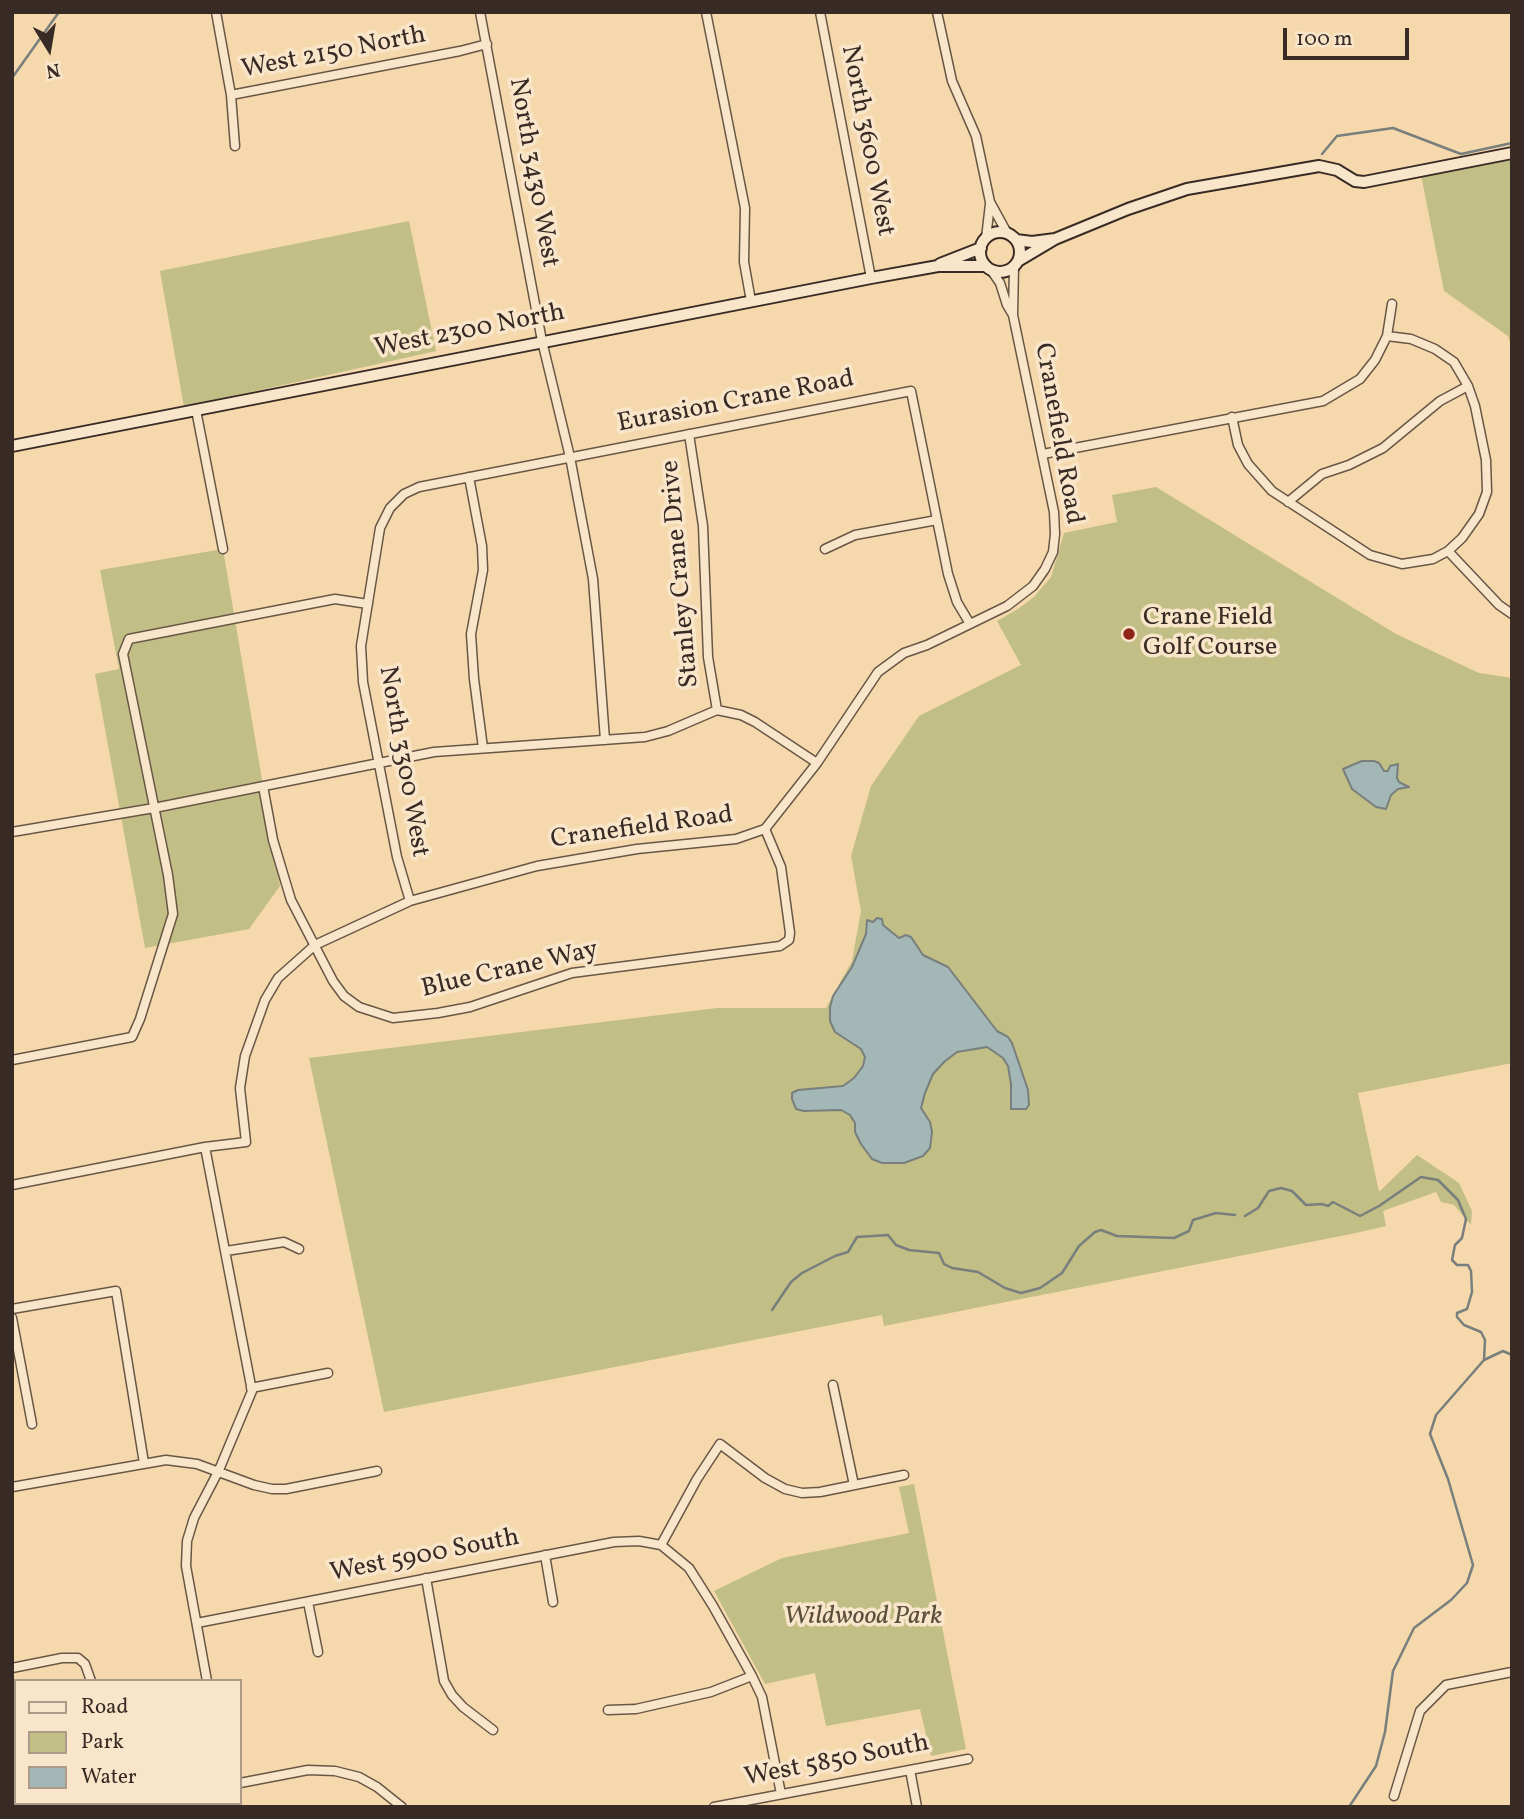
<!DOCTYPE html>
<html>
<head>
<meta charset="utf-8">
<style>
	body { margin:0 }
	#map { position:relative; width:1524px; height:1819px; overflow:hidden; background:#f6d8ad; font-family:Vollkorn,serif }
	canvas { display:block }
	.frame { position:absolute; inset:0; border:14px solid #382a24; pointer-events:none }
	.legend { position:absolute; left:14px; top:1679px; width:228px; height:126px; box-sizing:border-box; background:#f9e6ca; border:2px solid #ac9b88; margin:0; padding:9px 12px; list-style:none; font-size:21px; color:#382a24 }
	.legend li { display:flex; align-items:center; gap:14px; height:35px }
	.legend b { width:35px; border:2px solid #ac9b88 }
	.north { position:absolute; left:14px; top:14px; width:70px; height:70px; -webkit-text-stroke:5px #f9e6ca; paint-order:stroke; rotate:169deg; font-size:19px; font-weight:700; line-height:28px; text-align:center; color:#382a24 }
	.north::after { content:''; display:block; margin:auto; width:24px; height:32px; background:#382a24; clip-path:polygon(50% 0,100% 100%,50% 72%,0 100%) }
	.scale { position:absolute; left:1283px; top:28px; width:126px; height:32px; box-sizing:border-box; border:4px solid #382a24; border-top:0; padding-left:9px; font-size:21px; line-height:24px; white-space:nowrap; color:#382a24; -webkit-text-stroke:5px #f9e6ca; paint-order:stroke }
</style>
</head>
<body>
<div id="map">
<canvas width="1524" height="1819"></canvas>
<div class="frame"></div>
<ul class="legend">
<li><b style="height:9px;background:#f9e6ca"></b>Road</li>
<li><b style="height:19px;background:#c1be86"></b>Park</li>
<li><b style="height:19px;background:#a2b7b6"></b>Water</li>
</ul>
<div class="north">N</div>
<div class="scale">100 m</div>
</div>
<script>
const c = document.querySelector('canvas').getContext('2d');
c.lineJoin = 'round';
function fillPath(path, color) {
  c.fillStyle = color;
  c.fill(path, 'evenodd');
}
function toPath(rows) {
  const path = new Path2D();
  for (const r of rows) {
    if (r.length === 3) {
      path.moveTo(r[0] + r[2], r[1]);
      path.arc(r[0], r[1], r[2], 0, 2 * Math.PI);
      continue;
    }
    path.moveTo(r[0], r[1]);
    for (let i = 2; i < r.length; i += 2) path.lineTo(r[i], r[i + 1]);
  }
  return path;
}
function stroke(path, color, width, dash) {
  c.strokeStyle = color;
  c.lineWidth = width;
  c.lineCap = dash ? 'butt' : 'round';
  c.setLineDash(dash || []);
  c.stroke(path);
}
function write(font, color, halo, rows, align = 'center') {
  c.font = font + ' Vollkorn,serif';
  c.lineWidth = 7;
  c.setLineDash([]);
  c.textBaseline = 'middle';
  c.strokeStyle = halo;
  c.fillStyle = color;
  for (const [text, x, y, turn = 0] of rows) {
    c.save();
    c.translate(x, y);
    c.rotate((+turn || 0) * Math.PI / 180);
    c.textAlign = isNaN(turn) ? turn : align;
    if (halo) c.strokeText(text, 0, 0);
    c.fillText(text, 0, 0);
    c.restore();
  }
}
fillPath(toPath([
	[1512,158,1512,349,1508,336,1444,291,1421,175],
	[409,221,436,351,184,407,160,271],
	[1156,487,1396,634,1479,673,1512,678,1512,1063,1358,1093,1379,1192,1417,1155,1459,1183,1472,1211,1471,1225,1454,1205,1441,1202,1436,1192,1383,1211,1386,1226,1356,1233,884,1326,882,1315,384,1412,309,1058,717,1008,826,1008,852,961,861,911,851,856,871,786,919,716,1021,665,997,621,1018,609,1034,597,1051,577,1064,533,1117,522,1112,495],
	[223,549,280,886,249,929,145,948,95,674,119,669,100,570],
	[914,1484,966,1749,931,1756,920,1709,826,1726,815,1673,765,1684,714,1591,782,1558,909,1533,899,1487]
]), '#c1be86');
const water = toPath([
	[1362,761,1374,761,1379,763,1384,771,1388,771,1390,766,1398,764,1397,778,1399,782,1409,787,1398,789,1391,795,1386,809,1376,807,1352,789,1343,769,1362,761],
	[877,918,882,919,883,925,899,938,906,935,911,937,923,955,948,967,997,1031,1008,1037,1012,1043,1028,1090,1029,1105,1026,1109,1011,1109,1011,1084,1008,1066,1003,1058,987,1047,957,1052,944,1062,933,1074,925,1093,921,1108,930,1122,932,1132,930,1148,923,1156,904,1163,882,1163,872,1159,861,1144,855,1132,855,1123,850,1115,841,1110,804,1111,796,1109,792,1099,792,1093,798,1090,843,1086,854,1078,863,1066,865,1057,861,1049,835,1032,830,1021,830,1007,833,996,852,967,866,934,867,920,873,922,877,918]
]);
fillPath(water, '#a2b7b6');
stroke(water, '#787f7c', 2);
stroke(toPath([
	[12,78,59,12],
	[1322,154,1337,136,1393,128,1461,154,1512,143],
	[1245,1216,1258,1208,1269,1191,1281,1188,1292,1191,1306,1205,1322,1204,1328,1206,1333,1202,1360,1216,1379,1206,1421,1177,1438,1180,1458,1200,1466,1219,1462,1238,1455,1245,1452,1260,1457,1265,1468,1265,1471,1271,1472,1292,1467,1309,1457,1313,1457,1317,1464,1325,1481,1332,1485,1340,1484,1360],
	[772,1310,791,1282,802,1273,835,1256,848,1252,857,1237,888,1235,896,1245,909,1250,939,1253,944,1264,952,1268,978,1272,1005,1288,1021,1293,1040,1288,1062,1273,1079,1246,1095,1232,1101,1230,1117,1236,1174,1238,1189,1231,1193,1220,1216,1213,1235,1215],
	[1349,1807,1376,1766,1385,1732,1393,1671,1414,1628,1451,1600,1467,1583,1473,1565,1448,1479,1430,1434,1436,1415,1484,1360,1503,1351,1512,1355]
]), '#787f7c', 2.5);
const street = toPath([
	[216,12,231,95,235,146],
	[480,12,542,341,570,457,593,579,605,740],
	[706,12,745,208,744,262,751,301],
	[820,12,871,278],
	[937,12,952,81,976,136,990,202,1007,233],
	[231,95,460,51,487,44],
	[986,238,990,204],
	[991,270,1000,283,1007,305,1013,315],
	[196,410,223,549],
	[1232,417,1238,445,1248,464,1272,491,1370,555,1402,564,1433,559,1448,551,1462,538,1479,514,1487,492,1486,460,1475,406,1468,386,1454,362,1435,349,1411,339,1387,336],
	[689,434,703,526,708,657,717,710],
	[1043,454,1323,401,1360,379,1375,360,1387,336,1392,304],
	[469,477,482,546,483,570,471,634,474,679,483,748],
	[1288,502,1322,474,1349,465,1383,448,1440,401,1468,386],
	[825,549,855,535,937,520],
	[1448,551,1499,605,1512,614],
	[263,786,273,840,291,900,333,981,344,996,359,1007,393,1018,438,1013,470,1007,572,973,780,946,789,940,790,933,781,867,765,829],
	[12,832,154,808,434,752,645,737,668,731,717,710,741,715,755,722,817,763],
	[410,901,397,857,363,682,361,646,380,528,390,508,404,494,419,487,911,391,948,574,957,602,970,624],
	[12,1060,132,1037,140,1019,173,914,168,875,123,654,129,639,335,599,368,604],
	[205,1147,252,1391,219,1470,194,1518,187,1541,186,1566,207,1681],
	[12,1185,205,1147,246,1142,240,1088,245,1056,265,1000,278,978,315,945,410,901,537,866,637,849,736,839,765,829,817,763,878,672,904,653,927,645,1007,606,1033,586,1045,569,1053,552,1055,534,1054,512,1013,315,1014,267],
	[226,1251,284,1242,299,1249],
	[12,1309,116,1291,144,1463],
	[12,1318,32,1424],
	[833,1385,854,1485],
	[251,1388,328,1373],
	[12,1487,166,1460,197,1464,254,1485,272,1489,286,1489,377,1471],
	[545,1555,553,1602],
	[426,1578,444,1681,452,1695,463,1707,493,1730],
	[308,1602,318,1652],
	[197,1623,614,1542,639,1541,661,1545],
	[12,1668,62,1658,78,1658,85,1664,91,1681],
	[608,1710,636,1709,711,1692,752,1676],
	[910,1770,917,1807],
	[240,1783,308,1770,335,1771,359,1777,377,1787,402,1807],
	[781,1794,762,1697,752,1676,713,1606,689,1568,661,1545,697,1479,720,1444,765,1478,785,1489,802,1493,820,1492,904,1475],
	[1394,1796,1420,1711,1446,1685,1512,1672],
	[118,1807,136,1803],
	[714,1807,968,1759]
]);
const secondary = toPath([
	[1000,252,20],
	[1016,240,1032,242,1055,239],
	[1018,261,1055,239,1128,209,1187,189,1319,166,1337,170,1355,181,1364,182,1512,153],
	[940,264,981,248],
	[12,446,871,278,938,266,986,266]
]);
stroke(street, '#685646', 11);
stroke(secondary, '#382a24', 14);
stroke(street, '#f9e6ca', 8);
stroke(secondary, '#f9e6ca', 10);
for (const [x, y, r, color] of [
	[1129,634,7,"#8f2418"]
]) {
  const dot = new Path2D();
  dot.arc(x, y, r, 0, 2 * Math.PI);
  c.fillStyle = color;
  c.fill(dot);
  stroke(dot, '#f9e6ca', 2.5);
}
write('26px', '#382a24', '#f9e6ca', [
	["West 2150 North",334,54,-11],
	["North 3600 West",866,141,79],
	["North 3430 West",532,173,80],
	["West 2300 North",470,332,-11],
	["Eurasion Crane Road",736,403,-11],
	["Cranefield Road",1057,434,80],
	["Stanley Crane Drive",682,574,-95],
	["North 3300 West",402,762,80],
	["Cranefield Road",642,829,-8],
	["Blue Crane Way",510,971,-13],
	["West 5900 South",425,1557,-11],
	["West 5850 South",837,1762,-11]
]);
write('26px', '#382a24', '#f9e6ca', [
	["Crane Field",1143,619],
	["Golf Course",1143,649]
], 'left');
write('italic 26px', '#5a4f3c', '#f9e6ca', [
	["Wildwood Park",863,1618]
]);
</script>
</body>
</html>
